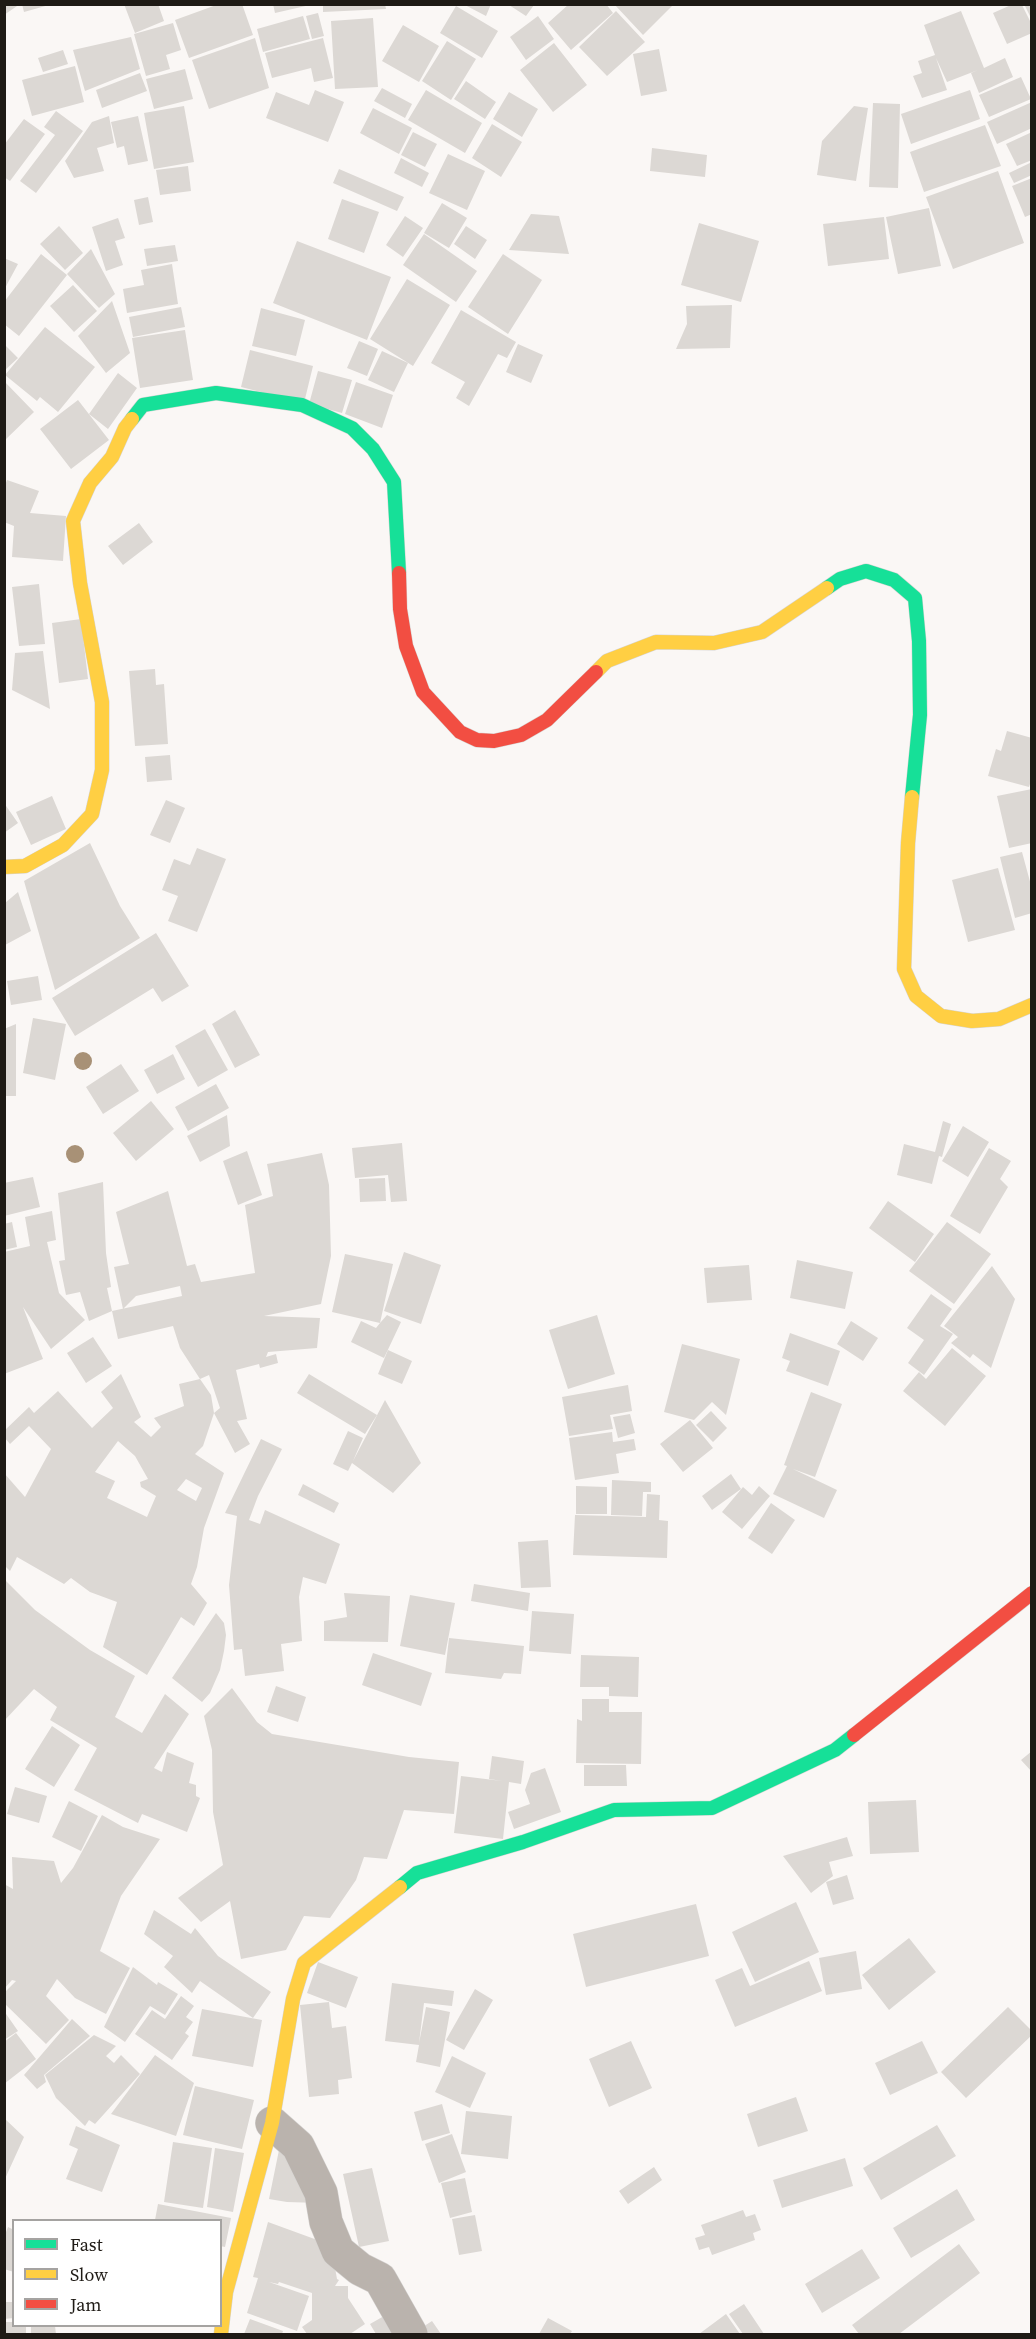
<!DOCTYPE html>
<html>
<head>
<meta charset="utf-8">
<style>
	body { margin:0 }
	#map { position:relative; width:1036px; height:2339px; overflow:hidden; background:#faf7f5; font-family:"Source Serif 4",serif }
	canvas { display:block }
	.frame { position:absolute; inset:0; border:6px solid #1e1a15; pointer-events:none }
	.legend { position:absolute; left:12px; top:2219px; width:210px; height:108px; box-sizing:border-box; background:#fff; border:2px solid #a5a3a1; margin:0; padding:8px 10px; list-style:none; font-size:18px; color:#1e1a15 }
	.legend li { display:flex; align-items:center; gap:12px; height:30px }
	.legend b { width:30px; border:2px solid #a5a3a1 }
</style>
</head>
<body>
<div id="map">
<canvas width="1036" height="2339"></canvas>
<div class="frame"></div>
<ul class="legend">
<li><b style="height:8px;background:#16e098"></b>Fast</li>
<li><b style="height:8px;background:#ffcf43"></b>Slow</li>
<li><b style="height:8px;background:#f24e42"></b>Jam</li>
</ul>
</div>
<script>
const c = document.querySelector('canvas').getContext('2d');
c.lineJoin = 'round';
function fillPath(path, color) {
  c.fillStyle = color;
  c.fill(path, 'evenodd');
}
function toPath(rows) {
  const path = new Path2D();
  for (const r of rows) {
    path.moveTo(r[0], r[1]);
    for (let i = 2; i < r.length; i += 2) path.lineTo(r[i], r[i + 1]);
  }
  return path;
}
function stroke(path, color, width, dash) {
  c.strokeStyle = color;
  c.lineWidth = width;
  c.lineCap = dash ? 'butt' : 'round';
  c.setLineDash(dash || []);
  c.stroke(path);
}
fillPath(toPath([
	[4,4,20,4,4,15],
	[22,4,49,4,49,5,24,12],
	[124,4,158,4,164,21,135,33],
	[219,4,242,4,253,35,189,58,175,20],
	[273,4,310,4,310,5,275,13],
	[323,4,385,4,386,9,323,12],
	[463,4,491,4,486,16],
	[569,4,606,4,613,13,571,50,548,23],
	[614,4,674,4,643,35],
	[1024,4,1032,4,1032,20],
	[509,5,534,5,526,16],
	[1011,5,1022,5,1032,25,1032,33,1007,44,993,13],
	[456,6,498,31,482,58,440,33],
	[616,11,645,42,607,76,579,47],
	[961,11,984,68,1005,58,1013,77,979,93,971,73,978,70,947,82,936,58,947,90,922,98,913,76,922,73,918,61,935,55,924,25],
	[318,13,324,36,312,39,306,16],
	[303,16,310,39,263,52,257,29],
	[538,16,554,39,526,60,510,37],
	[373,18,378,87,335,89,331,21],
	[173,23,181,50,166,55,170,69,146,76,134,34],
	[403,25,439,46,419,82,382,61],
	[131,37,140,69,85,91,73,50],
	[255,38,269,88,209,109,192,60],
	[323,38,333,78,314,82,311,68,272,78,265,53],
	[447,41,476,59,451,100,422,81],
	[554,43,587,85,553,112,520,70],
	[659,49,667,91,641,96,633,54],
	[63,50,68,64,43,72,38,58],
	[75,66,84,102,32,116,22,80],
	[185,69,193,99,154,109,146,79],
	[140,73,147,91,102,108,96,90],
	[1021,77,1031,99,989,117,979,95],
	[466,81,496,102,485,119,454,99],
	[382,88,412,104,405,118,374,101],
	[315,90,344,102,328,142,266,118,276,92,309,105],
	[426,90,482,123,465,153,408,120],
	[970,90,980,119,911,144,901,114],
	[509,92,538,109,522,137,493,119],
	[1032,102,1032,128,997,144,987,122],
	[873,103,900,104,898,188,869,187],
	[184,106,194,162,154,169,144,113],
	[854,106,868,108,856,181,817,175,822,141],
	[373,108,412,128,399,154,360,133],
	[56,111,83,131,36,193,20,181,55,135,44,127],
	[109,116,114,143,97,148,104,171,74,178,65,161,92,122],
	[138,116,148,161,128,165,124,146,117,148,111,122],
	[24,119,45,134,10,181,4,177,4,145],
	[492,124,522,142,501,177,472,158],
	[985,125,1001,166,924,192,910,152],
	[413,132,437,144,425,167,401,155],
	[1032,132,1032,160,1017,166,1006,144],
	[652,148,707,155,705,177,650,171],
	[448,154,485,171,467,210,429,193],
	[401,158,429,173,422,187,394,173],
	[1032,162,1032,175,1014,183,1009,173],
	[188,166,191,191,160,195,156,170],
	[339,169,404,197,397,211,333,183],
	[998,171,1024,243,953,269,926,197],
	[1032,178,1032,214,1025,217,1012,186],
	[148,197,153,222,139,225,134,200],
	[342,199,379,212,364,253,328,239],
	[442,203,467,218,449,248,424,233],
	[929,208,941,266,898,274,886,217],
	[531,214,559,216,569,254,509,250],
	[405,216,423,228,403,257,386,245],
	[884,217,889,259,828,266,823,224],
	[118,218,125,238,115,241,123,265,106,271,92,227],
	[699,223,759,241,741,302,681,285],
	[59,226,83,253,65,270,40,244],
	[466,226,487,240,475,259,454,244],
	[424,234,477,271,456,302,403,265],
	[297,241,391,277,367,340,273,303],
	[175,245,178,261,147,266,144,249],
	[91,249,115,294,99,308,67,274],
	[41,254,67,275,19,336,4,324,4,302],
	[503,254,542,280,508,334,468,307],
	[4,258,18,264,4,290],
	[172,264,178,304,127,313,123,289,144,285,141,270],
	[407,279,450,305,413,366,370,339],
	[73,285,97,311,74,332,50,306],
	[112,301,130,353,106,373,78,336],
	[732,305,730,348,676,349,687,324,686,306],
	[181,307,185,327,133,337,129,317],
	[261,308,305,320,296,356,252,346],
	[461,310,516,342,507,358,498,354,469,406,456,398,465,382,431,363],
	[45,327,95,367,58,412,40,397,37,401,5,375],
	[185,330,193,380,140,388,132,338],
	[359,341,378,349,367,376,347,368],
	[4,344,18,358,4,371],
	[518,344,543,355,531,383,506,372],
	[250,350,313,366,304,403,241,387],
	[382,351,408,363,394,392,368,380],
	[318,371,352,380,342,413,309,404],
	[118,373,137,388,108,429,89,414],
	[4,381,34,412,4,441],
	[356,382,393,395,382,428,345,414],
	[78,400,109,440,71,469,40,429],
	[7,480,39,491,30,513,66,516,63,561,12,557,14,526,4,522,4,488],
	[139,523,153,542,123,565,108,546],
	[39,584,45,644,19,646,12,587],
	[81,619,88,679,59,683,52,623],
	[43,651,50,709,12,690,15,653],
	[155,669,156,685,164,684,168,744,135,746,129,671],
	[1007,731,1032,738,1032,778,1029,787,988,776,996,749,1001,751],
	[170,755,172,780,147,782,145,757],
	[1032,789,1032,843,1009,848,997,796],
	[52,796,66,829,31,845,16,812],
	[166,800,185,808,170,843,150,835],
	[4,803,18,823,4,833],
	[90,843,120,906,140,938,55,990,24,881],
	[197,848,226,859,197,932,168,921,178,896,162,890,174,859,190,865],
	[1022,852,1032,889,1032,913,1015,918,1000,857],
	[998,868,1015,930,968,942,952,880],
	[18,892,31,931,5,945,5,903],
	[156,933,189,986,162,1002,153,988,75,1036,52,998],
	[38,976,42,1000,11,1005,7,981],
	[235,1010,260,1055,235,1068,212,1024],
	[33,1018,66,1024,55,1080,23,1073],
	[16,1024,16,1096,4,1096,4,1029],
	[205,1029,228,1070,198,1087,175,1046],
	[173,1054,185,1079,157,1094,144,1070],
	[121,1064,139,1091,103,1114,86,1087],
	[216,1084,229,1108,188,1131,175,1107],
	[151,1101,174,1129,136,1161,113,1133],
	[227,1115,230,1146,200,1162,187,1136],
	[943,1121,951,1124,942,1157,939,1156,932,1184,897,1175,904,1144,935,1152],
	[963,1126,989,1142,968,1177,942,1161],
	[402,1143,407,1201,391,1202,388,1175,355,1178,352,1148],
	[989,1148,1011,1161,1000,1179,1008,1187,980,1234,950,1216],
	[247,1151,262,1195,238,1205,223,1161],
	[322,1153,329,1185,331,1256,321,1304,264,1316,320,1318,317,1348,268,1352,266,1357,276,1354,278,1363,260,1368,259,1364,236,1370,247,1419,237,1421,250,1444,235,1453,214,1413,203,1446,195,1454,224,1473,204,1528,197,1567,191,1584,207,1603,194,1626,181,1617,147,1675,103,1647,117,1602,90,1592,71,1578,64,1584,17,1557,10,1571,4,1565,4,1473,25,1497,51,1449,29,1426,10,1444,4,1437,4,1431,29,1407,34,1413,58,1391,92,1428,113,1408,101,1392,121,1374,141,1417,134,1422,151,1437,161,1427,154,1418,184,1406,179,1384,200,1379,180,1348,173,1326,118,1339,112,1311,89,1321,80,1292,66,1295,59,1261,65,1260,58,1193,103,1182,106,1253,111,1287,107,1288,112,1311,182,1296,180,1286,136,1296,123,1309,114,1267,129,1264,116,1212,168,1191,187,1266,195,1264,201,1282,255,1273,245,1205,273,1196,267,1164],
	[209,1375,220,1408,214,1413,211,1395,200,1379],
	[118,1441,135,1456,148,1479,140,1482,141,1487,156,1496,147,1517,107,1498,115,1481,95,1472],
	[186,1479,202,1488,196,1501,177,1490],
	[33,1177,40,1207,4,1216,4,1183],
	[385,1178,386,1201,360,1202,359,1179],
	[888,1201,934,1234,915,1262,869,1228],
	[52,1211,56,1240,47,1242,59,1293,85,1320,51,1349,23,1307,43,1359,4,1374,4,1252,30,1246,25,1217],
	[12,1222,17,1247,4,1250,4,1224],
	[947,1222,991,1254,954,1304,909,1271],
	[404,1252,441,1265,421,1324,384,1311],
	[345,1254,393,1264,380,1323,387,1315,401,1322,384,1358,351,1342,361,1321,376,1328,380,1323,332,1312],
	[797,1260,853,1272,845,1309,790,1298],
	[749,1265,752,1300,707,1303,704,1268],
	[992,1266,1015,1299,991,1368,973,1354,970,1358,951,1343,958,1337,944,1326],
	[931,1294,952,1309,940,1326,953,1334,924,1375,908,1363,924,1340,907,1328],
	[597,1315,615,1374,568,1389,549,1330],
	[851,1321,878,1338,863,1361,837,1344],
	[790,1333,840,1351,828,1386,786,1371,790,1361,782,1358],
	[93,1337,112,1366,86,1383,67,1353],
	[682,1344,740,1359,726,1415,712,1402,694,1420,664,1412],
	[952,1348,986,1376,945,1426,903,1391,919,1372,926,1379],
	[388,1350,412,1361,402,1384,378,1374],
	[309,1374,377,1415,365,1434,297,1393],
	[628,1385,632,1411,610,1415,613,1429,569,1436,562,1397],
	[811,1392,842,1404,815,1477,793,1469,837,1490,824,1518,773,1494,787,1466,784,1465],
	[385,1400,421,1463,393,1493,352,1463,348,1471,333,1464,348,1431,363,1438,353,1461],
	[711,1411,727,1428,713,1442,696,1425],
	[630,1414,635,1433,618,1438,613,1417],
	[690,1420,713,1448,683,1472,660,1444],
	[612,1432,613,1442,634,1439,636,1450,616,1454,619,1473,575,1480,569,1438],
	[261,1439,282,1449,258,1496,249,1520,260,1524,265,1510,340,1544,326,1584,303,1577,299,1597,302,1641,281,1644,284,1671,245,1676,242,1649,234,1650,229,1585,237,1516,225,1513],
	[731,1474,741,1489,712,1510,702,1496],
	[612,1480,651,1482,651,1492,643,1492,642,1516,611,1515],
	[303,1484,339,1503,334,1513,298,1495],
	[576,1486,607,1487,607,1514,576,1514],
	[759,1486,770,1496,742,1529,722,1512,743,1487,752,1495],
	[647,1494,660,1495,659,1520,668,1521,667,1558,573,1555,575,1515,646,1517],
	[771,1503,795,1520,772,1554,748,1538],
	[548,1540,551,1587,521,1588,518,1542],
	[4,1579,35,1610,90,1650,135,1676,115,1717,142,1733,165,1694,189,1714,154,1768,162,1772,167,1752,194,1763,189,1783,196,1785,196,1796,200,1798,187,1832,142,1814,138,1823,74,1790,97,1748,50,1720,57,1707,34,1689,4,1721],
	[474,1584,530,1593,528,1611,471,1601],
	[344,1593,390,1596,388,1642,324,1641,324,1621,347,1617],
	[410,1595,455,1603,445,1655,400,1646],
	[532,1611,574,1614,571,1654,529,1651],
	[216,1613,224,1623,226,1635,224,1651,220,1670,210,1693,202,1702,172,1678],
	[449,1638,524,1646,521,1674,504,1673,501,1679,445,1673],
	[373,1653,432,1673,421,1706,362,1685],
	[581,1655,639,1657,638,1697,609,1696,609,1687,580,1687],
	[276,1686,306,1697,298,1722,267,1712],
	[232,1688,257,1722,272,1734,409,1757,459,1762,454,1814,404,1810,387,1859,364,1857,356,1880,330,1918,304,1916,286,1950,241,1959,230,1901,201,1922,178,1898,223,1865,213,1812,212,1750,204,1716],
	[582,1699,609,1699,609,1712,642,1712,641,1764,576,1763,577,1719,582,1721],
	[52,1726,80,1745,54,1787,25,1769],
	[1032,1751,1032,1772,1021,1760],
	[492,1756,524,1761,521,1784,509,1782,503,1839,454,1833,461,1776,502,1781,489,1779],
	[584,1765,626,1765,627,1786,584,1786],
	[545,1768,561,1812,514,1829,508,1812,530,1804,525,1790,531,1773],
	[15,1787,47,1796,39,1823,7,1814],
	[916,1800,919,1852,870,1854,868,1802],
	[69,1801,98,1816,81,1851,52,1837],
	[102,1815,123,1827,160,1839,121,1896,100,1951,130,1968,106,2014,75,1998,57,1979,46,1996,69,2020,46,2044,4,2003,4,1993,16,1981,12,1980,4,1989,4,1884,13,1889,12,1857,54,1861,61,1883,73,1868],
	[847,1837,853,1856,829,1862,833,1876,811,1893,783,1856],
	[847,1875,854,1899,833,1905,826,1882],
	[796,1902,819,1952,755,1982,732,1932],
	[696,1904,709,1956,586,1987,573,1934],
	[154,1910,191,1934,195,1928,218,1956,271,1992,253,2018,200,1981,192,1993,164,1967,173,1956,144,1934],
	[909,1938,936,1972,889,2010,862,1975],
	[856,1951,862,1989,826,1995,819,1958],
	[809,1961,822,1991,735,2027,715,1980,742,1968,750,1986],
	[318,1962,358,1977,346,2008,307,1993],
	[133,1967,157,1985,158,1982,178,1994,165,2015,150,2006,125,2042,104,2027],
	[392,1983,454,1991,452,2006,424,2003,419,2043,426,2007,450,2012,440,2067,416,2062,419,2045,385,2041],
	[475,1989,493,2000,464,2050,446,2040],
	[181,1996,194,2006,186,2017,193,2022,185,2033,189,2036,172,2060,135,2034,152,2010,165,2019],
	[329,2002,332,2028,346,2026,352,2078,338,2080,339,2094,309,2097,300,2005],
	[1008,2007,1032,2031,1032,2035,966,2098,941,2072],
	[202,2009,262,2020,253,2067,192,2056],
	[4,2011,18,2031,4,2040],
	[72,2019,90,2036,44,2075,46,2082,37,2089,24,2075],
	[16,2033,36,2059,4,2084,4,2042],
	[94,2035,116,2046,106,2056,114,2063,121,2055,140,2074,95,2124,89,2120,85,2126,56,2098,45,2075],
	[631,2041,652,2088,609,2107,589,2059],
	[922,2041,938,2073,890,2095,875,2063],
	[155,2055,194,2083,176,2136,111,2114],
	[452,2056,486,2073,470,2108,435,2092],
	[195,2086,254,2100,242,2149,183,2135],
	[796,2097,808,2131,758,2147,747,2114],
	[442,2104,450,2133,422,2141,414,2112],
	[466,2111,512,2116,508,2159,461,2154],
	[4,2118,24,2137,4,2181],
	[937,2125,956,2156,881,2200,863,2168],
	[76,2126,120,2145,102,2192,66,2179,78,2149,69,2145],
	[452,2134,466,2172,439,2183,425,2144],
	[173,2142,212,2148,203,2208,164,2202],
	[215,2148,244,2153,233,2212,207,2207],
	[279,2150,296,2153,319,2203,287,2202,269,2199],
	[845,2158,853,2186,782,2208,773,2180],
	[654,2167,662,2180,628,2204,619,2191],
	[372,2168,389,2241,359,2247,343,2174],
	[465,2178,472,2212,450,2218,441,2183],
	[957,2189,975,2220,911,2258,893,2228],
	[158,2204,231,2218,225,2247,220,2246,220,2220,155,2220],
	[743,2210,746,2217,755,2214,761,2230,753,2233,755,2240,712,2255,709,2247,699,2250,695,2238,705,2235,701,2225],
	[475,2215,482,2251,459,2255,452,2219],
	[268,2222,331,2245,337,2279,339,2280,335,2286,348,2286,348,2298,365,2324,350,2334,307,2334,302,2327,312,2320,312,2293,279,2282,278,2284,269,2282,309,2296,297,2331,247,2313,258,2278,253,2277],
	[8,2227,14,2230,14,2272,4,2269,4,2237],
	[959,2244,980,2273,899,2334,859,2334,852,2325],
	[862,2249,880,2278,822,2313,805,2284],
	[4,2302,14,2302,14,2318,4,2319],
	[744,2304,764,2334,743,2334,729,2314],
	[391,2312,404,2334,376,2334,370,2324],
	[726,2314,740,2334,699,2334],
	[548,2318,572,2331,570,2334,539,2334],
	[250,2319,283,2331,282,2334,244,2334],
	[432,2321,441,2334,412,2334],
	[4,2322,14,2322,14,2326,26,2326,26,2334,4,2334],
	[31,2326,55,2326,56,2334,31,2334]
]), '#dcd8d4');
const street = toPath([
	[272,2123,298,2146,321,2193,326,2222,338,2251,360,2269,380,2279,411,2334]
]);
const fast = toPath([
	[132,419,143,405,216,393,302,405,352,428,373,449,394,482,399,573],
	[827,588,840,579,866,571,894,580,915,598,919,641,920,715,912,797],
	[400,1887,417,1873,523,1842,614,1810,712,1808,835,1750,854,1735]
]);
const slow = toPath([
	[596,672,607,661,656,642,714,643,762,632,827,588],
	[912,797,908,843,904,969,916,996,941,1016,972,1021,999,1019,1032,1005],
	[4,867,25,866,63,845,92,814,102,770,102,702,80,583,73,521,90,483,112,457,125,428,132,419],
	[221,2334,226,2292,272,2123,293,1999,304,1963,400,1887]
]);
const jam = toPath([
	[399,573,400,609,406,646,423,692,460,732,477,740,494,741,521,735,547,720,596,672],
	[854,1735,1032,1593]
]);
stroke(street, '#d6d4d2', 34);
stroke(fast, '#d6d4d2', 15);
stroke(slow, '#d6d4d2', 15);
stroke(jam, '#d6d4d2', 15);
stroke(street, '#bab3ad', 33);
stroke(fast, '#16e098', 14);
stroke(slow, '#ffcf43', 14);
stroke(jam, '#f24e42', 14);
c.fillStyle = '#a89176';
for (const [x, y] of [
	[83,1061],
	[75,1154]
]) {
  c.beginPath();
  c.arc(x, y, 9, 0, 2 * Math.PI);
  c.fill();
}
</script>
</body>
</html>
